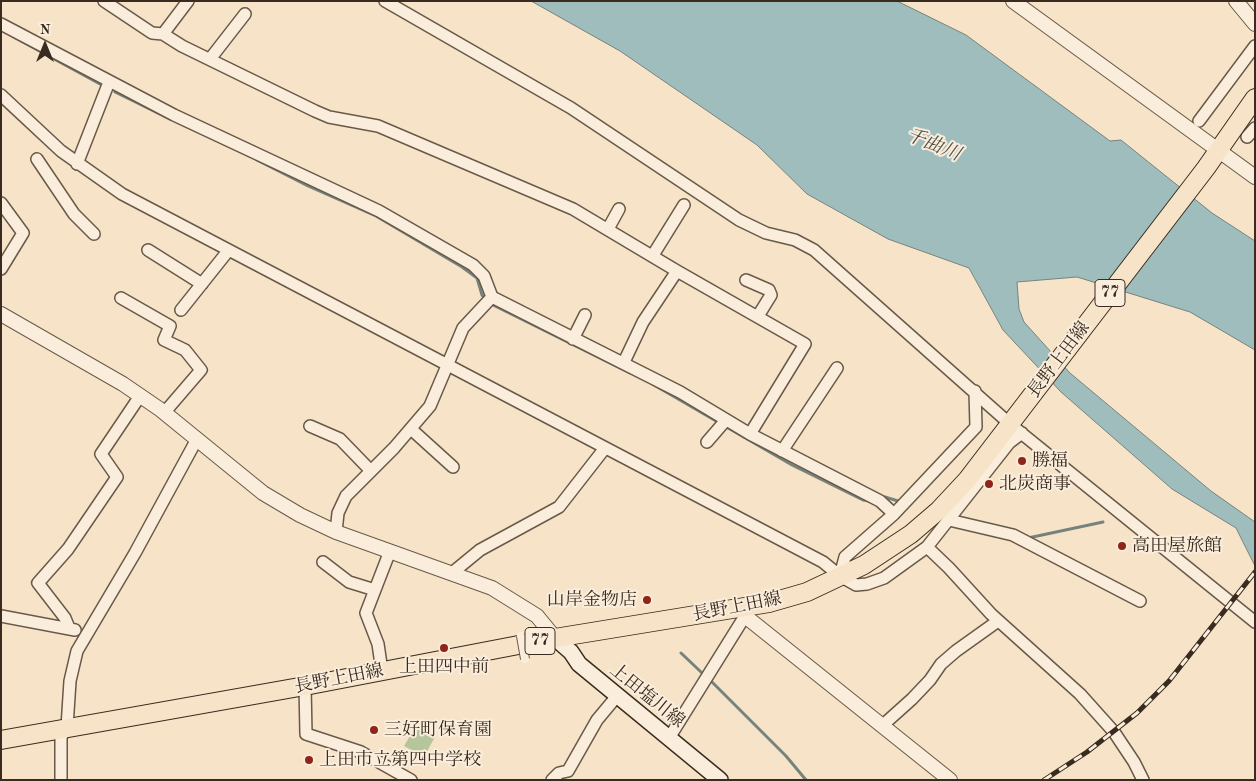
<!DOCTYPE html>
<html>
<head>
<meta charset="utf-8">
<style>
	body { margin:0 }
	#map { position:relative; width:1256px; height:781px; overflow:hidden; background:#f7e4c8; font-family:"Old Standard TT",serif }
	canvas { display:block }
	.frame { position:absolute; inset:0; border:2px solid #392b1f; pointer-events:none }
	.north { position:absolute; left:20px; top:20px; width:50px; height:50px; -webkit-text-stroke:4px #faeddb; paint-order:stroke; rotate:0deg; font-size:14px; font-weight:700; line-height:20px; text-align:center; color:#392b1f }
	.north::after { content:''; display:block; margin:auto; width:18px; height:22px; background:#392b1f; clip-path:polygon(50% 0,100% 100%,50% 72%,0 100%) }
</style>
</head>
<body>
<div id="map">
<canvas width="1256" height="781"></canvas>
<div class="frame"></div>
<div class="north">N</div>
</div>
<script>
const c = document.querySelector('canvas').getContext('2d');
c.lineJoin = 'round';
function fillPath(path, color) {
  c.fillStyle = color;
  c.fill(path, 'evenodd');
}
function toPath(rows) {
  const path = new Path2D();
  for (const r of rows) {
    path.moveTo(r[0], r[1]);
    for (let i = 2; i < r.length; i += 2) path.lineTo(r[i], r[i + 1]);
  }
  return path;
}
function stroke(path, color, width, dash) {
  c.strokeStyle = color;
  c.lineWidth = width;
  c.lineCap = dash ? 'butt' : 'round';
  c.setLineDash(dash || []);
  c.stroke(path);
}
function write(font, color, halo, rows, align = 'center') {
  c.font = font + ' "Old Standard TT","Noto Serif JP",serif';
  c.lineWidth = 4;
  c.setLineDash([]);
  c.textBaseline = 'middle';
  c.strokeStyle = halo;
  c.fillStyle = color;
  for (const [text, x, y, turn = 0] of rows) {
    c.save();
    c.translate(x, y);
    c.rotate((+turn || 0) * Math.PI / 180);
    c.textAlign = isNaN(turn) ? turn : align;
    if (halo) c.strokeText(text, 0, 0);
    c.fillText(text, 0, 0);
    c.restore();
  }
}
fillPath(toPath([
	[417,724,436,735,424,757,404,746]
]), '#b6c59b');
const water = toPath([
	[531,1,897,1,966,35,1110,141,1121,140,1212,213,1255,241,1255,350,1190,312,1077,277,1017,282,1019,309,1024,322,1070,373,1211,491,1255,522,1255,566,1236,528,1172,489,1061,392,1003,330,969,268,888,239,807,194,757,145,620,51,531,1]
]);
fillPath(water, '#9ebdbc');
stroke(water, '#76837d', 1);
stroke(toPath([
	[12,36,100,84],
	[115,92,166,117],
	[257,160,308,186,376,216,462,267,477,278,482,295,486,300],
	[491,304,630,373],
	[654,385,792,465,863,500,870,501],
	[885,497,898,501],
	[1028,538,1103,522],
	[681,653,701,672],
	[709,679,786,756,806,780]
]), '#76837d', 3);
const minor = toPath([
	[104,1,152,33,163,34,182,46,315,111,329,117,378,126,573,209,677,271,805,344,750,434],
	[385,1,571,108,739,220,766,233,795,240,814,250,1010,424,1255,622],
	[1,24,174,115,379,211,473,265,484,276,492,297,680,392,750,434,880,501,894,514],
	[163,34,188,1],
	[210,59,245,14],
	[1,95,61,151,122,194,823,562,840,576,856,585,867,584,884,578,927,547,1009,443,1022,433],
	[1199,121,1255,46],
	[1247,137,1255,128],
	[37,159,74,214,94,234],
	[77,164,109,82],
	[1,203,23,233,1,269],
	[608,229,619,209],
	[148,250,202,284],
	[653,255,684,205],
	[746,280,769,290,771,295,758,316],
	[121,298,170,326,164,340,185,350,201,370,164,413],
	[181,310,228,251],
	[573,339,585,315],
	[624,362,643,322,677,271],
	[310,426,340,439,371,471],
	[411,429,453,467],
	[707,442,726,420],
	[782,451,837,368],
	[949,520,1013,535,1140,601],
	[336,532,338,513,346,496,394,448,430,406,463,328,492,297],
	[927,547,949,568,991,614,1080,694,1114,732,1134,762,1143,780],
	[323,562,349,582,375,590],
	[452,573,480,550,559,507,605,448],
	[840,576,845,557,894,514,976,427,975,391],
	[1,616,75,630],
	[69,628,65,618,38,583,68,549,117,477,101,454,140,396],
	[382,671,378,644,366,613,390,551],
	[305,686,306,734,361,752,411,780],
	[883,725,912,699,930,680,941,664,956,651,998,621],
	[669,738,745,616,743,608],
	[61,780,61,737,67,727,70,681,77,651,135,553,197,439],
	[552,780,559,773,568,771,597,720,617,696]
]);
const tertiary = toPath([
	[1013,1,1255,177],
	[1236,1,1255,24],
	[1,314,123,384,161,410,263,493,300,515,336,532,492,588,537,616,555,638],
	[745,616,950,780]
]);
const secondary = toPath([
	[555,638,571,652,579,664,720,780]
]);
const primary = toPath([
	[1,740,305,686,555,638,769,603,807,592,864,565,911,534,939,510,967,480,1206,168,1255,98]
]);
stroke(minor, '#685949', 14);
stroke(tertiary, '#685949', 16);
stroke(secondary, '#392b1f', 18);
stroke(primary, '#392b1f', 20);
stroke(minor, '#faeddb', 11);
stroke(tertiary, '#faeddb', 14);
stroke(secondary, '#faeddb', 15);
stroke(primary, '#f7e4c8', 18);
const rail = toPath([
	[1044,780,1087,752,1137,713,1169,681,1255,572]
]);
stroke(rail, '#392b1f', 5);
stroke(rail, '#faeddb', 3, [9]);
const pedestrianBridge = toPath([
	[521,636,525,659]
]);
stroke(pedestrianBridge, '#685949', 10, []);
stroke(pedestrianBridge, '#faeddb', 8);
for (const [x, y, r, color] of [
	[1022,461,5,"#8f2418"],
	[989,484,5,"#8f2418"],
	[1122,546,5,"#8f2418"],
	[647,600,5,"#8f2418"],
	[444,648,5,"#8f2418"],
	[374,730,5,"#8f2418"],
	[309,760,5,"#8f2418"]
]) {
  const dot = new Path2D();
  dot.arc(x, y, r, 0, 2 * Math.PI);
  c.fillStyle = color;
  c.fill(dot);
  stroke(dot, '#faeddb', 2);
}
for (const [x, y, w] of [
	[1110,293,30],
	[540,641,30]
]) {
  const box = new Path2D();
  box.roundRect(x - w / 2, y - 13.5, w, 27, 4);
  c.fillStyle = '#faeddb';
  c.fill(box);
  stroke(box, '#392b1f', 1);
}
write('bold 16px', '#392b1f', null, [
	["77",1110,293],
	["77",540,641]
]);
write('18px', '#392b1f', '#faeddb', [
	["長野上田線",1059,360,-53],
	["長野上田線",737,607,-11],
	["長野上田線",339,679,-11],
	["上田塩川線",647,696,39]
]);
write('18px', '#392b1f', '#faeddb', [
	["勝福",1032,461],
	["北炭商事",999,484],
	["高田屋旅館",1132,546],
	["山岸金物店",637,600,"right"],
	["上田四中前",444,667,"center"],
	["三好町保育園",384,730],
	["上田市立第四中学校",319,760]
], 'left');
write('italic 19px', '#525046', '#faeddb', [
	["千曲川",933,145,22]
]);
</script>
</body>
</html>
